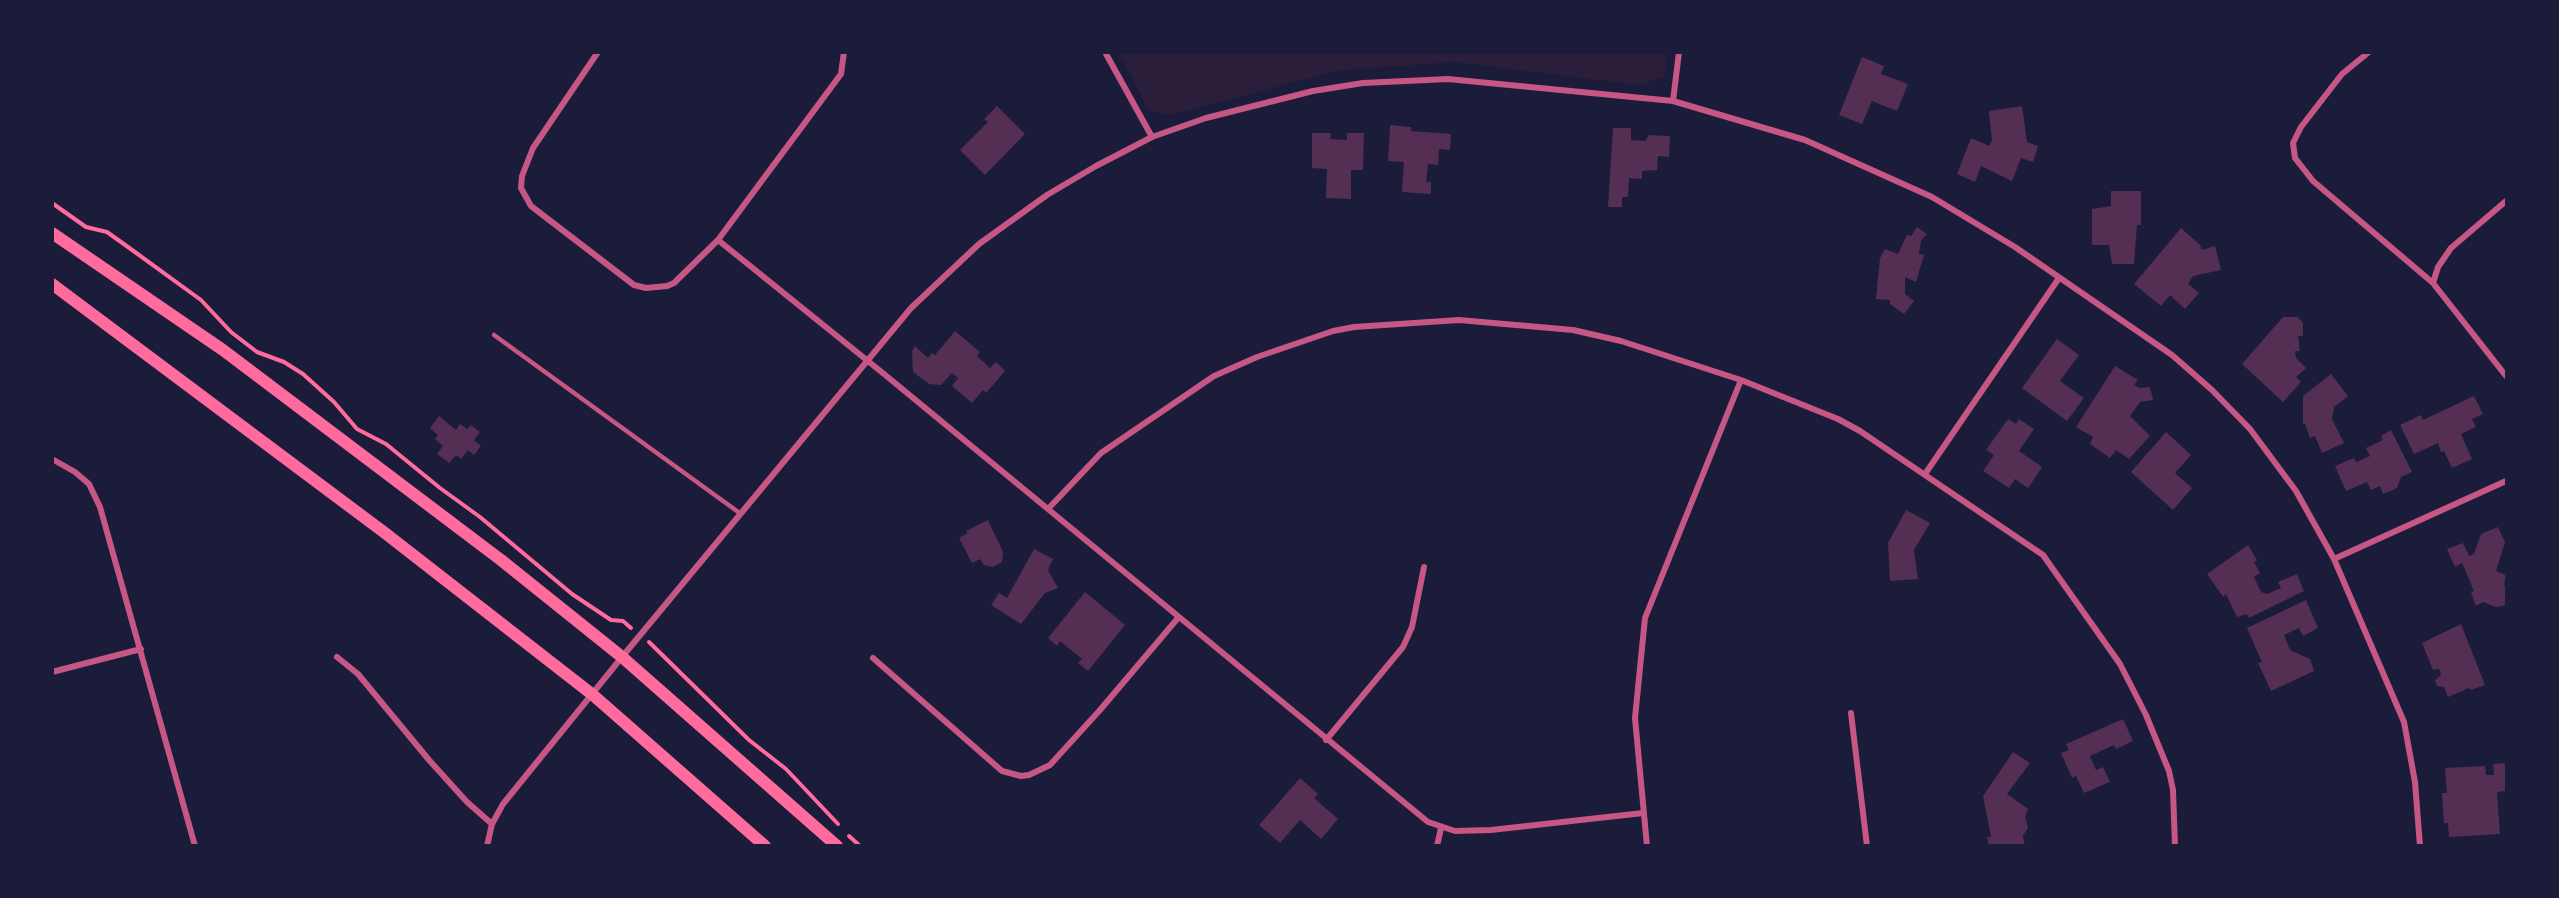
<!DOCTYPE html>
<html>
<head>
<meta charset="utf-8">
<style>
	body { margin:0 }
	#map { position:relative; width:2559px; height:898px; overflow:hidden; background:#1b1b3a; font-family:Ubuntu,sans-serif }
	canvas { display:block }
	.frame { position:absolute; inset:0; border:54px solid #1b1b3a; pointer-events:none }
</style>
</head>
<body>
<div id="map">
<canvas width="2559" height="898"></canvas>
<div class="frame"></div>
</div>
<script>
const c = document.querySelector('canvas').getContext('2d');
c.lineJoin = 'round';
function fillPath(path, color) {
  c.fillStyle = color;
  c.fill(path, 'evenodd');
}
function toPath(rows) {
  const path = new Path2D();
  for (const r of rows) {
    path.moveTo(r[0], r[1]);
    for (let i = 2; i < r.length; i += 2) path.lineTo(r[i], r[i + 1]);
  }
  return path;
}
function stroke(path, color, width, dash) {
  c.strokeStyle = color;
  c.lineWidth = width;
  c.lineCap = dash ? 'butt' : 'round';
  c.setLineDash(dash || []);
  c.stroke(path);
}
fillPath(toPath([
	[1119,53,1667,53,1665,76,1640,85,1456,62,1341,70,1171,115,1149,110]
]), '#2a1e3b');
fillPath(toPath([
	[1862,57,1884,66,1881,74,1908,84,1897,111,1872,101,1862,124,1839,115],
	[997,106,1025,134,985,175,960,150,988,122,984,119],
	[2022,106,2027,142,2038,146,2033,162,2021,158,2012,181,1981,166,1975,182,1957,174,1971,138,1989,146,1992,141,1989,111],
	[1390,125,1411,127,1411,131,1451,134,1450,150,1439,149,1438,165,1428,164,1426,182,1431,182,1431,194,1402,192,1404,162,1388,161],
	[1613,128,1631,128,1631,140,1645,141,1649,135,1670,136,1669,157,1658,156,1657,170,1642,171,1642,179,1629,178,1628,197,1622,197,1622,207,1608,207],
	[1312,133,1331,133,1330,139,1347,140,1347,133,1364,133,1363,170,1351,170,1351,199,1326,198,1327,169,1312,168],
	[2111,191,2141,191,2141,225,2137,225,2134,264,2112,264,2109,245,2092,245,2092,209,2111,206],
	[1917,227,1927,234,1921,240,1919,254,1924,255,1916,282,1905,277,1905,294,1914,301,1904,314,1890,304,1890,300,1876,299,1880,258,1885,249,1898,254,1907,235,1911,236],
	[2181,228,2200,245,2202,250,2215,246,2221,270,2193,276,2188,284,2199,293,2185,309,2170,295,2161,306,2134,284],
	[2283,317,2298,317,2303,323,2303,336,2298,336,2300,351,2295,351,2296,358,2306,368,2296,377,2301,382,2283,402,2242,364],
	[955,331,980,352,977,356,990,368,996,362,1005,371,986,393,983,390,972,403,952,386,958,378,952,373,941,385,929,384,913,372,912,351,915,346,928,358,932,353,935,355],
	[2057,339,2079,355,2060,381,2084,398,2067,421,2022,388],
	[2115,366,2138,380,2134,385,2140,388,2150,387,2153,400,2140,402,2130,416,2150,436,2129,459,2116,450,2110,458,2090,444,2093,437,2076,427],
	[2331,374,2348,396,2334,407,2332,419,2344,443,2322,453,2315,436,2310,438,2305,424,2303,424,2303,396],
	[2474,396,2483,414,2472,419,2476,427,2461,434,2472,459,2452,468,2444,451,2441,452,2438,443,2414,454,2400,425,2421,415,2423,420],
	[439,416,456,430,460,424,467,429,471,425,480,432,474,440,481,446,474,455,468,450,461,459,456,455,449,463,437,454,443,446,435,439,438,435,430,428],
	[2008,419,2016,424,2019,419,2034,429,2019,451,2042,467,2028,488,2015,479,2009,488,1983,471,1994,455,1986,450],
	[2391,430,2412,472,2401,477,2397,488,2383,494,2380,486,2371,490,2367,482,2346,491,2335,466,2354,458,2356,462,2370,456,2366,448,2383,440,2381,436],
	[2166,432,2191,455,2175,473,2192,488,2173,510,2131,472],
	[1906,510,1930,523,1914,550,1918,579,1890,581,1888,543],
	[988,520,1003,552,1002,562,993,567,984,565,980,559,972,563,959,538,968,533,966,531],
	[2498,527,2505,542,2496,571,2506,575,2504,585,2506,586,2506,605,2496,607,2483,602,2476,606,2471,592,2474,591,2462,563,2455,567,2447,549,2463,543,2469,556,2474,554,2481,534],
	[2248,545,2257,560,2254,562,2260,573,2254,577,2261,592,2267,594,2281,588,2278,582,2297,574,2304,591,2249,618,2247,614,2237,617,2226,594,2223,597,2207,574],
	[1034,549,1053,559,1048,570,1058,588,1045,593,1021,624,991,605,999,593,1007,598],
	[1085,592,1125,625,1088,671,1078,663,1082,659,1060,641,1057,646,1048,638],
	[2306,600,2318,628,2303,636,2299,628,2284,635,2290,650,2310,659,2314,671,2271,691,2258,663,2262,662,2247,628],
	[2461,624,2485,685,2471,690,2469,688,2448,697,2444,687,2437,686,2435,680,2441,675,2439,669,2433,670,2422,643],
	[2123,719,2133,741,2116,749,2114,745,2090,756,2096,770,2103,767,2110,782,2084,793,2076,776,2072,778,2061,753,2069,750,2066,744],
	[2013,752,2030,763,2007,794,2028,809,2025,817,2028,828,2023,836,2025,846,1989,846,1987,837,1991,837,1983,796],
	[2506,763,2506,791,2497,792,2500,834,2449,837,2448,823,2444,823,2442,793,2447,793,2445,768,2485,766,2486,775,2494,775,2493,764],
	[1300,778,1318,794,1314,798,1338,819,1321,839,1300,820,1280,843,1259,825]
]), '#542f53');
stroke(toPath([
	[52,203,86,227,107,232,128,247,201,300,231,332,257,352,284,362,303,374,334,402,357,429,386,444,440,488,480,517,572,594,611,620,623,621,631,628],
	[649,642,749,740,786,769,838,824],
	[849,836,860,846]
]), '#ff6b9d', 4);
stroke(toPath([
	[494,335,741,514]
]), '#c65784', 4.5);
stroke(toPath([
	[598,52,533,148,522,176,521,188,531,206,634,285,646,288,667,286,674,283,718,240,841,74,844,52],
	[1105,52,1152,137],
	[2369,52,2342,74,2301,127,2293,143,2295,158,2313,181,2433,283,2506,376],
	[1673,101,1679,52],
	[718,240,884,374,1428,822,1455,831,1491,830,1643,813],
	[2433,283,2438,267,2451,248,2506,201],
	[52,459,75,472,89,484,100,507,195,846],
	[1925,474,2059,278],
	[1048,509,1101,453,1214,376,1257,357,1333,331,1354,327,1459,320,1573,330,1621,341,1741,380,1838,419,1860,431,2043,555,2120,664,2146,715,2169,771,2173,790,2175,846],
	[2334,559,2506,481],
	[337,657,358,674,429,760,467,802,492,824],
	[873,658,1002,771,1021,776,1029,775,1050,765,1100,710,1178,618],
	[52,672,141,649],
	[1851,713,1867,846],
	[1326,740,1403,647,1412,627,1424,567],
	[487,846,492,824,503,804,622,657,911,308,979,244,1047,195,1096,166,1152,137,1206,118,1313,91,1363,83,1448,79,1673,101,1805,140,1932,197,2015,247,2172,355,2212,390,2250,429,2296,491,2334,559,2404,722,2415,782,2420,846],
	[1437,846,1441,828],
	[1647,846,1635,718,1645,618,1741,380]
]), '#c65784', 6);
stroke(toPath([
	[52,233,223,350,501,560,622,657,837,846],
	[52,284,385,533,593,695,765,846]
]), '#ff6b9d', 12);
</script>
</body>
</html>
